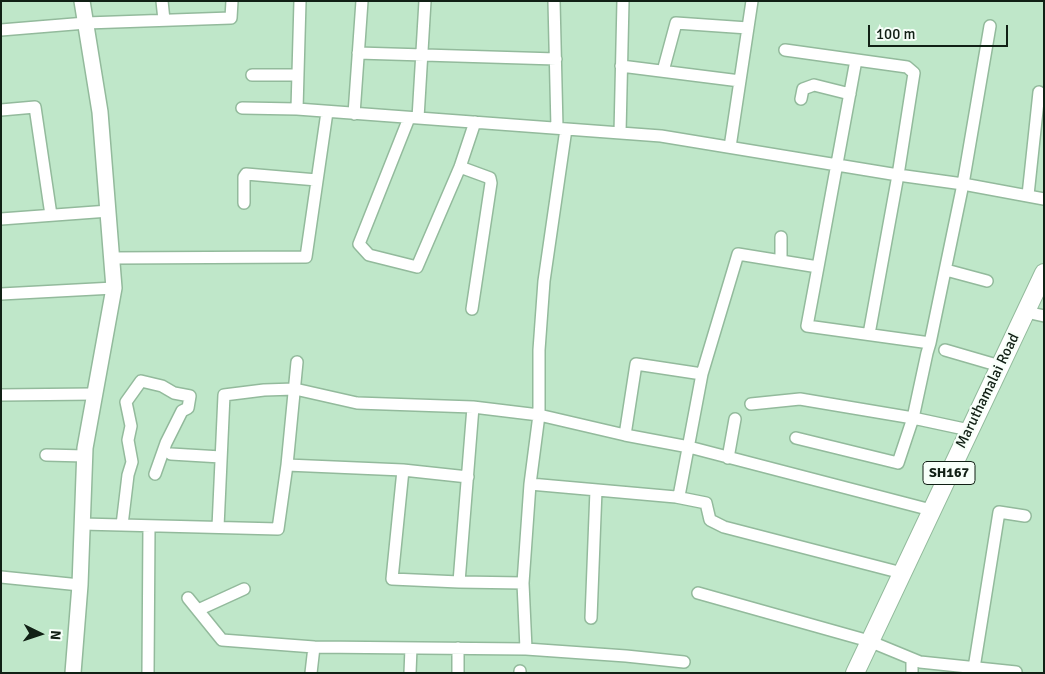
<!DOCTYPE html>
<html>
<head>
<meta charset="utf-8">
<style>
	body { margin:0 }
	#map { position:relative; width:1045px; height:674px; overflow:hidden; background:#bfe7c9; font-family:Signika,sans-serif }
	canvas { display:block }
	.frame { position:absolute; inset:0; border:2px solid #112015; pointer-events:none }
	.north { position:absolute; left:15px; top:609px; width:50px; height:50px; -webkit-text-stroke:4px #f7fff9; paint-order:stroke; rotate:94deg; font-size:14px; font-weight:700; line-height:20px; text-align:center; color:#112015 }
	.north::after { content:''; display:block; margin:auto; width:18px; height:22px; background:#112015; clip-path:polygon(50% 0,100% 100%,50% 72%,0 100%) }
	.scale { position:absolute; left:868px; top:25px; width:140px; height:22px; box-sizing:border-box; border:2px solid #112015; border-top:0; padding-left:6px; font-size:15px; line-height:18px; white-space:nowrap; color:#112015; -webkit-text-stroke:4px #f7fff9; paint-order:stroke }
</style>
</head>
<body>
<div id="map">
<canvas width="1045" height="674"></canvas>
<div class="frame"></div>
<div class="north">N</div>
<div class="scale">100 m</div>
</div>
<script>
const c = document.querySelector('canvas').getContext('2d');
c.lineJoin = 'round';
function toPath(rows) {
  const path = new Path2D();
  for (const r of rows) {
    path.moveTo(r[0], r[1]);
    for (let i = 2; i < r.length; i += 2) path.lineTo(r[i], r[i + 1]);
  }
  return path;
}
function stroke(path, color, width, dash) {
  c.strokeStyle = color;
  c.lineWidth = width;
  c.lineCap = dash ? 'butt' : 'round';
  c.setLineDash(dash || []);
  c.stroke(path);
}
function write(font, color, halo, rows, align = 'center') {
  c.font = font + ' Signika,sans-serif';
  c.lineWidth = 4.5;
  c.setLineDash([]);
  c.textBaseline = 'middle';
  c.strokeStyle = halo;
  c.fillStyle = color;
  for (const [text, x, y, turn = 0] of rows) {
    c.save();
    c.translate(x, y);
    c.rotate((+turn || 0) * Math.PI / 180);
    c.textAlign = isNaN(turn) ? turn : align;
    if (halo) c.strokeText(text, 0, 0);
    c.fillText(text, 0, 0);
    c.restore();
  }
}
const street = toPath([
	[162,1,164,20],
	[300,1,297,109,661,136,898,175,963,184,1044,199],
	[554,1,557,128],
	[1,30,86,23,231,18,232,1],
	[785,50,907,67,914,73,898,175,869,334],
	[358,53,556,59],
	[621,66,740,81],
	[663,71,676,23,748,28],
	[252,75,298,75],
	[801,99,803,89,814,85,850,94],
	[242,108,297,109],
	[1,110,35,107,51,215],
	[354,114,362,1],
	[409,118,359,244,369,255,417,267,460,167,475,122],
	[418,118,425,1],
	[566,129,544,281,539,350,539,415,625,435,689,447,931,510],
	[620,133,623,1],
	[730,147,752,1],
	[460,167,490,178,491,183,472,309],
	[1028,195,1039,92],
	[244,203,244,177,246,174,317,180],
	[1,219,109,211],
	[112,258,306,257,327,112],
	[781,261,781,237],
	[818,267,807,326,930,343,963,184,990,26],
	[946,270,987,281],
	[1,294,114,288],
	[1026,312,1044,316],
	[945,350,1000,366],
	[1,395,94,394],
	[751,404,800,399,913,418,969,430],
	[625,435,636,364,702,374],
	[796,438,898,463,913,418,927,353,930,343],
	[171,454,221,457],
	[46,455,85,456],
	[728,458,735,419],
	[287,465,297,362],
	[403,470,468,477],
	[676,497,706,503,710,520,724,527,902,573],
	[82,524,278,529,287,465,403,470,392,579,459,582,473,407,539,415,530,484],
	[122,525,128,475,132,462,128,440,131,426,126,402,141,381,162,386,174,393,190,396,188,408,182,411,166,443,155,474],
	[218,527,224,395,264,390,295,389,357,403,473,407],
	[1,577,80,585],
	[459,582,523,583],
	[698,593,869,641,920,662,1016,672],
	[188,598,222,640,314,647],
	[198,610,244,589],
	[591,618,596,490],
	[526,649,626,656,684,662],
	[974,668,999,512,1025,516],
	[520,671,520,673],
	[148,673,149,526],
	[311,673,314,647,526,649,523,583,530,484,676,497,679,496,702,374,738,254,818,267,856,60],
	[410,673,411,648],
	[458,673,458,648],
	[912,673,912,660]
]);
const secondary = toPath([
	[73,673,80,585,85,448,114,288,100,112,82,1]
]);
const primary = toPath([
	[855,673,1044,273]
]);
stroke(street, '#93ba9c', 14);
stroke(secondary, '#93ba9c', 18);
stroke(primary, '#93ba9c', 20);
stroke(street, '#fff', 11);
stroke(secondary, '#fff', 15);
stroke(primary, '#fff', 18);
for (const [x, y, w] of [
	[949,473,52]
]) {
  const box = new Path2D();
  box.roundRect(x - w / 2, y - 11.5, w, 23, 4);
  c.fillStyle = '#f7fff9';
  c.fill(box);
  stroke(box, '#112015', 1);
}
write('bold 14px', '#112015', null, [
	["SH167",949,473]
]);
write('15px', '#112015', '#f7fff9', [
	["Maruthamalai Road",988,391,-64]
]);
</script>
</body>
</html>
